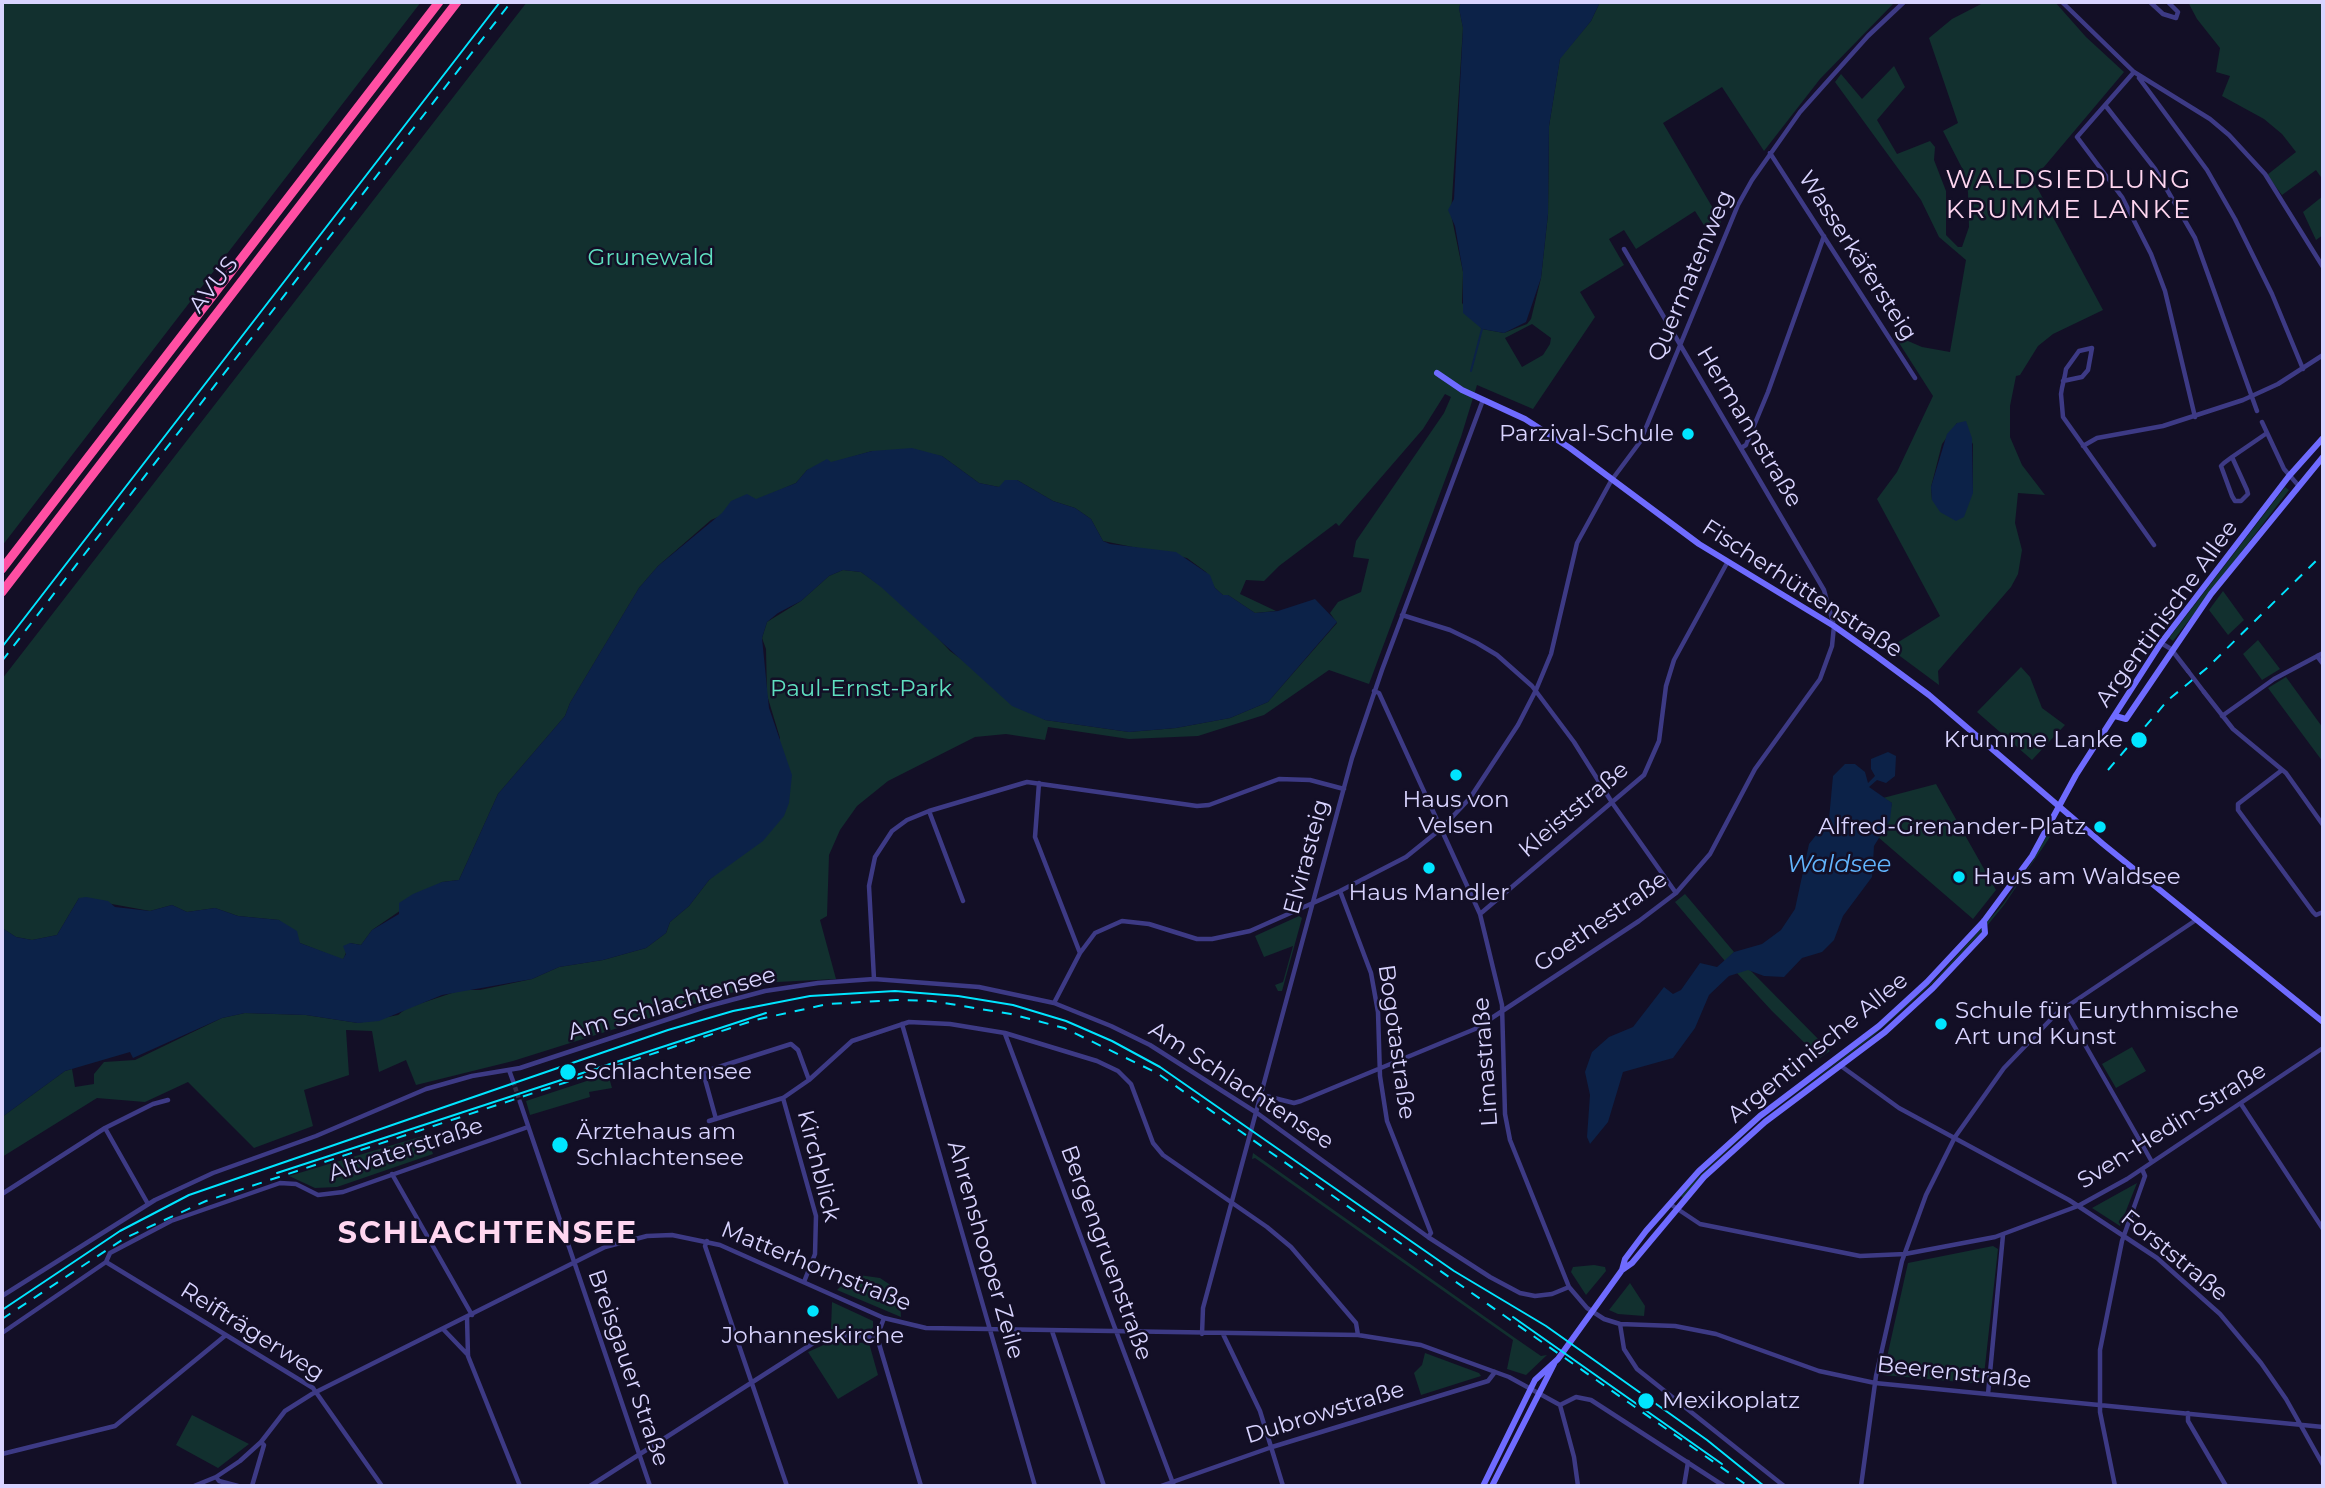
<!DOCTYPE html>
<html>
<head>
<meta charset="utf-8">
<style>
	body { margin:0 }
	#map { position:relative; width:2325px; height:1488px; overflow:hidden; background:#130f26; font-family:Montserrat,sans-serif }
	canvas { display:block }
	.frame { position:absolute; inset:0; border:4px solid #d9d4ff; pointer-events:none }
</style>
</head>
<body>
<div id="map">
<canvas width="2325" height="1488"></canvas>
<div class="frame"></div>
</div>
<script>
const c = document.querySelector('canvas').getContext('2d');
c.lineJoin = 'round';
function fillPath(path, color) {
  c.fillStyle = color;
  c.fill(path, 'evenodd');
}
function toPath(rows) {
  const path = new Path2D();
  for (const r of rows) {
    path.moveTo(r[0], r[1]);
    for (let i = 2; i < r.length; i += 2) path.lineTo(r[i], r[i + 1]);
  }
  return path;
}
function stroke(path, color, width, dash) {
  c.strokeStyle = color;
  c.lineWidth = width;
  c.lineCap = dash ? 'butt' : 'round';
  c.setLineDash(dash || []);
  c.stroke(path);
}
function write(font, color, halo, rows, align = 'center') {
  c.font = font + ' Montserrat,sans-serif';
  c.lineWidth = 5;
  c.setLineDash([]);
  c.textBaseline = 'middle';
  c.strokeStyle = halo;
  c.fillStyle = color;
  for (const [text, x, y, turn = 0] of rows) {
    c.save();
    c.translate(x, y);
    c.rotate((+turn || 0) * Math.PI / 180);
    c.textAlign = isNaN(turn) ? turn : align;
    if (halo) c.strokeText(text, 0, 0);
    c.fillText(text, 0, 0);
    c.restore();
  }
}
fillPath(toPath([
	[2,2,421,2,2,546],
	[527,2,1461,2,1459,8,1463,28,1451,214,1463,272,1462,303,1482,329,1504,333,1527,324,1531,319,1541,278,1548,214,1549,126,1560,58,1591,21,1600,2,1895,2,1820,79,1764,151,1722,87,1663,123,1721,222,1712,238,1695,211,1636,249,1624,230,1609,239,1624,265,1580,292,1595,317,1533,409,1477,385,1461,437,1369,684,1329,670,1264,715,1198,736,1129,739,1048,727,1045,740,1006,734,975,737,888,781,857,806,840,830,829,855,827,916,820,920,836,979,777,982,726,994,513,1061,416,1085,406,1060,379,1072,372,1031,346,1030,349,1075,304,1090,313,1126,254,1148,188,1082,145,1102,97,1098,2,1157,2,1117,65,1071,72,1069,75,1087,94,1084,94,1074,104,1062,135,1060,222,1018,245,1013,306,1015,358,1023,398,1015,407,1008,461,990,480,990,532,979,559,967,603,960,646,948,666,933,670,922,689,906,709,880,732,860,780,738,767,695,766,649,762,638,767,622,801,601,829,576,843,570,861,572,881,586,918,617,950,651,1045,720,1129,732,1176,728,1230,718,1268,702,1337,623,1330,613,1338,602,1361,592,1369,559,1353,557,1356,541,1444,413,1451,397,1445,394,1423,429,1339,526,1336,523,1279,566,1264,581,1246,580,1240,594,1276,611,1255,613,1228,595,1223,595,1215,588,1206,572,1187,558,1103,541,1091,519,1075,508,1053,501,1017,480,999,487,979,483,942,456,872,451,807,470,796,483,711,520,658,566,639,588,570,703,565,716,498,794,459,880,442,882,372,930,361,945,350,943,343,960,300,943,279,920,238,916,215,908,187,912,172,905,150,911,79,898,57,935,32,940,16,937,2,928,2,679],
	[1532,324,1551,338,1550,344,1543,355,1522,367,1505,338],
	[1985,2,2055,2,2086,37,2124,72,2033,180,2103,310,2053,334,2038,346,2020,375,2016,376,2010,406,2010,437,2022,465,2045,495,2018,493,2015,523,2022,550,2018,574,2011,587,1938,671,1939,685,1889,648,1940,616,1877,499,1897,472,1933,396,1894,335,1922,347,1950,352,1966,260,1939,237,1921,200,1835,82,1841,74,1862,99,1894,66,1905,87,1877,120,1897,154,1930,141,1935,147,1934,160,1946,191,1946,235,1958,247,1962,247,1969,227,1968,192,1962,168,1943,131,1958,123,1929,38,1952,19],
	[1957,423,1973,444,1973,493,1932,500,1931,487,1942,444],
	[2188,2,2323,2,2323,180,2316,170,2282,195,2267,175,2296,152,2282,134,2264,119,2222,96,2230,76,2216,72,2220,48,2197,19],
	[2323,196,2323,235,2316,240,2303,212],
	[2285,487,2289,490,2173,641,2169,638],
	[2223,591,2244,620,2228,635,2209,610],
	[2258,640,2280,669,2262,680,2243,654],
	[2021,667,2030,677,2042,708,2065,725,2032,760,1977,712],
	[2286,677,2323,728,2323,762,2268,688],
	[1936,784,1996,890,1973,919,1878,837,1887,825,1892,803,1883,798],
	[2055,821,2058,824,2048,840,2004,905,1986,927,1937,979,1872,1037,1748,1131,1713,1164,1683,1198,1680,1195,1739,1138,1871,1036,1937,978,2003,904,2031,864],
	[1685,894,1734,952,1725,961,1675,902],
	[1299,916,1302,918,1282,991,1278,991,1275,985,1283,982,1293,946,1264,957,1255,936],
	[1748,969,1751,971,1830,1051,1820,1058,1772,1011,1736,972],
	[2132,1047,2146,1071,2116,1088,2102,1064],
	[608,1074,612,1088,589,1092,590,1097,530,1115,526,1101],
	[426,1135,433,1154,337,1187,315,1188,289,1176],
	[1253,1153,1515,1338,1541,1356,1547,1355,1526,1375,1507,1369,1513,1340,1255,1158,1252,1159],
	[2137,1183,2120,1226,2092,1208],
	[1993,1246,1998,1249,1983,1384,1883,1375,1908,1263],
	[1594,1265,1605,1267,1606,1271,1586,1295,1571,1272,1573,1267],
	[859,1275,880,1278,892,1286,900,1298,901,1317,837,1290,846,1281],
	[1630,1283,1645,1306,1644,1316,1618,1314,1609,1310],
	[832,1302,873,1321,873,1327,871,1330,831,1329],
	[830,1342,869,1343,878,1375,838,1399,808,1352],
	[1425,1353,1479,1373,1481,1376,1421,1395,1414,1373,1422,1365],
	[192,1415,249,1444,218,1468,176,1445]
]), '#12302f');
fillPath(toPath([
	[1461,2,1600,2,1591,21,1560,59,1549,126,1548,214,1541,278,1526,322,1504,333,1482,329,1463,313,1463,272,1455,226,1448,210,1454,199,1463,28,1459,8],
	[1966,421,1972,438,1973,493,1964,517,1956,521,1940,512,1932,500,1931,487,1947,434,1957,423],
	[912,448,942,456,979,483,999,487,1005,480,1017,480,1053,501,1075,508,1091,519,1103,541,1110,544,1176,552,1210,575,1215,588,1223,595,1228,595,1255,613,1278,611,1315,599,1337,622,1268,702,1230,718,1176,728,1129,732,1045,720,1012,706,881,587,861,572,843,570,829,576,801,601,778,613,767,622,762,638,769,708,792,775,789,803,784,816,763,841,709,880,689,906,670,922,666,933,646,948,603,960,559,967,532,979,442,995,379,1021,358,1023,306,1015,245,1013,222,1018,133,1058,130,1052,65,1071,2,1117,2,928,16,937,32,940,57,935,79,898,86,897,108,901,115,907,150,911,172,905,187,912,215,908,238,916,279,920,297,931,300,943,343,959,346,954,343,946,350,943,361,945,372,930,399,914,399,903,413,894,442,882,459,880,498,794,565,716,570,703,639,588,658,566,722,513,731,501,747,494,756,499,796,483,807,470,827,459,831,462,872,451],
	[1888,752,1896,756,1895,776,1886,783,1877,780,1869,787,1892,803,1890,820,1874,846,1872,877,1843,916,1834,940,1822,952,1802,958,1784,977,1764,976,1748,970,1729,976,1709,995,1695,1028,1673,1058,1623,1072,1608,1122,1590,1144,1587,1137,1590,1095,1585,1072,1592,1052,1609,1037,1633,1027,1664,987,1673,994,1681,990,1700,963,1717,967,1734,952,1762,944,1781,930,1795,909,1809,844,1829,819,1833,776,1845,764,1855,764,1865,772,1868,783,1875,776,1871,769,1871,759]
]), '#0c2248');
stroke(toPath([
	[1471,371,1482,329]
]), '#0c2248', 2);
stroke(toPath([
	[513,1081,520,1102]
]), '#312d47', 4.5, [4.5, 2]);
stroke(toPath([
	[2062,2,2134,72,2210,119,2229,135,2265,174,2323,267],
	[2150,2,2163,14,2176,18,2178,12,2168,2],
	[2134,72,2077,137,2122,197,2151,254,2165,291,2195,417],
	[2139,78,2207,170,2235,219,2272,294,2303,369],
	[2105,105,2155,169,2195,238,2257,411],
	[1770,153,1915,378],
	[2063,381,2082,377,2088,370,2092,348,2079,351,2066,369,2065,375,2062,388,2061,394,2063,417,2154,545],
	[2262,422,2284,469,2298,485],
	[2083,446,2097,438,2163,426,2243,400,2278,384,2323,355],
	[1741,448,1746,445,1768,392,1824,236],
	[2232,457,2247,490,2248,494,2241,501,2235,501,2232,496,2221,466,2224,463,2232,457,2267,433],
	[1402,615,1450,630,1477,643,1497,655,1532,686,1574,742,1613,804,1676,893],
	[2161,643,2171,649,2188,671],
	[2317,656,2323,664],
	[1374,691,1379,693,1480,914,1502,1005,1505,1114,1510,1140,1569,1287,1587,1308,1604,1319,1620,1324,1675,1326,1716,1334,1819,1371,1875,1383,2323,1427],
	[2204,692,2233,729,2286,773,2323,825],
	[2222,716,2274,679,2323,653],
	[2282,770,2238,804,2238,810,2313,912,2316,915,2323,912],
	[1039,783,1035,837,1080,953,1054,1003],
	[929,811,963,901],
	[1340,891,1371,973,1378,1012,1380,1076,1387,1121,1431,1233,1428,1237],
	[1480,914,1644,775,1659,741,1666,686,1674,660,1727,563],
	[1080,953,1095,933,1122,921,1149,924,1197,939,1212,939,1250,931,1340,891,1406,857,1442,828,1470,798,1518,725,1536,690,1551,654,1577,543,1611,481,1640,442,1738,205,1752,180,1800,112,1868,36,1904,2],
	[874,979,869,886,875,857,892,831,907,820,929,811,1027,782,1197,806,1209,805,1279,779,1310,780,1344,789],
	[2064,1008,2152,1162],
	[902,1024,1035,1486],
	[1005,1034,1174,1486],
	[1841,1066,1899,1108,2069,1200,2157,1258,2220,1314,2261,1363,2286,1399,2323,1465],
	[509,1070,513,1081],
	[1262,1095,1294,1103,1301,1101,1475,1029,1639,921,1676,893,1710,854,1755,769,1820,679,1832,646,1834,626,1824,590,1624,249],
	[783,1098,816,1216,815,1254,804,1282],
	[520,1102,650,1486],
	[2241,1104,2323,1229],
	[716,1119,703,1072,791,1044,798,1050,809,1080],
	[709,1121,783,1098,809,1080,852,1041,909,1022,950,1024,1005,1033,1097,1061,1118,1071,1131,1084,1153,1143,1163,1155,1267,1227,1291,1247,1356,1323,1358,1335],
	[105,1128,148,1204],
	[392,1174,472,1315],
	[2,1194,105,1128,153,1104,168,1100],
	[1670,1204,1700,1224,1860,1256,1905,1254,1995,1237,2078,1206,2127,1179,2323,1048],
	[707,1241,705,1246,787,1486],
	[106,1262,313,1388,382,1486],
	[2,1296,155,1200,213,1173,316,1136,426,1089,472,1076,520,1068,705,1007,765,991,818,983,874,979,979,987,1054,1003,1111,1026,1150,1045,1257,1113,1428,1237,1490,1277,1520,1293,1535,1296,1552,1294,1569,1287],
	[467,1317,468,1356,520,1486],
	[884,1318,877,1337,921,1486],
	[1620,1324,1624,1349,1637,1369,1784,1486],
	[443,1329,468,1355],
	[1052,1331,1104,1486],
	[2,1333,106,1262,110,1253,171,1221,280,1183,296,1184,318,1195,343,1192,528,1127],
	[1202,1334,1203,1308,1352,758,1382,670,1483,400],
	[1223,1334,1260,1411,1283,1486],
	[1988,1394,2003,1235],
	[1560,1405,1576,1397,1591,1400,1724,1486],
	[2188,1413,2188,1421,2226,1486],
	[2,1454,115,1426,226,1335],
	[216,1477,219,1481,238,1486],
	[194,1486,216,1477,240,1461,261,1442,285,1411,312,1394,605,1247,647,1236,672,1235,720,1245,884,1318,926,1328,1358,1335,1421,1345,1509,1377,1560,1405,1574,1457,1578,1486],
	[252,1486,264,1445,261,1442],
	[590,1486,815,1342,837,1335,877,1337],
	[1161,1486,1272,1447,1488,1381,1495,1372],
	[1684,1486,1688,1462],
	[1861,1486,1876,1376,1902,1261,1926,1195,1955,1137,2004,1068,2057,1013,2196,920],
	[2115,1486,2100,1412,2100,1350,2122,1241,2145,1176,2142,1169]
]), '#3d3a85', 4.5);
stroke(toPath([
	[1437,373,1462,390,1525,419,1570,448,1699,544,1834,626,1875,655,1929,695,2103,844,2323,1022],
	[2115,716,2126,719,2211,594,2323,457],
	[1622,1270,1625,1259,1646,1231,1699,1171,1760,1116,1879,1026,1927,982,1984,921,2032,856,2076,775,2161,643,2289,476,2323,438],
	[1483,1486,1535,1380,1558,1359,1622,1270,1632,1263,1704,1177,1765,1122,1885,1032,1933,988,1985,933,1984,921],
	[1492,1486,1554,1364]
]), '#6f6bff', 6);
stroke(toPath([
	[2,569,439,2],
	[2,592,457,2]
]), '#ff4fa3', 9);
stroke(toPath([
	[2,647,500,2],
	[277,1173,766,1013],
	[2,1310,120,1231,189,1195,668,1030,733,1011,810,996,895,991,958,996,1013,1005,1066,1021,1112,1041,1160,1067,1454,1271,1546,1326,1707,1440,1764,1486],
	[1513,1317,1722,1464]
]), '#00e5ff', 2);
stroke(toPath([
	[2,661,511,2],
	[2108,770,2168,700,2207,668,2323,554],
	[2,1319,125,1238,206,1201,755,1020,828,1004,896,1000,932,1001,1011,1014,1064,1028,1157,1073,1748,1486]
]), '#00e5ff', 2, [10, 9]);
stroke(toPath([
	[2188,671,2204,692]
]), '#3d3a85', 4.5);
for (const [x, y, r, color] of [
	[1688,434,7,"#00e5ff"],
	[2139,740,9,"#00e5ff"],
	[1456,775,7,"#00e5ff"],
	[2100,827,7,"#00e5ff"],
	[1429,868,7,"#00e5ff"],
	[1959,877,7,"#00e5ff"],
	[1941,1024,7,"#00e5ff"],
	[568,1072,9,"#00e5ff"],
	[560,1145,9,"#00e5ff"],
	[813,1311,7,"#00e5ff"],
	[1646,1401,9,"#00e5ff"]
]) {
  const dot = new Path2D();
  dot.arc(x, y, r, 0, 2 * Math.PI);
  c.fillStyle = color;
  c.fill(dot);
  stroke(dot, '#130f26', 2.5);
}
write('23px', '#d9d4ff', '#130f26', [
	["Wasserkäfersteig",1857,256,57],
	["Quermatenweg",1691,276,-67],
	["AVUS",214,285,-52],
	["Hermannstraße",1749,427,59],
	["Fischerhüttenstraße",1802,589,33],
	["Argentinische Allee",2167,614,-54],
	["Kleiststraße",1574,810,-40],
	["Elvirasteig",1307,857,-75],
	["Goethestraße",1601,922,-35],
	["Am Schlachtensee",672,1004,-16],
	["Bogotastraße",1396,1042,82],
	["Argentinische Allee",1818,1048,-39],
	["Limastraße",1486,1062,-94],
	["Am Schlachtensee",1241,1086,33],
	["Sven-Hedin-Straße",2172,1126,-32],
	["Altvaterstraße",406,1150,-18],
	["Kirchblick",818,1166,76],
	["Ahrenshooper Zeile",985,1250,74],
	["Bergengruenstraße",1106,1253,70],
	["Forststraße",2174,1256,39],
	["Matterhornstraße",816,1267,22],
	["Reifträgerweg",252,1332,32],
	["Breisgauer Straße",628,1368,71],
	["Beerenstraße",1954,1373,6],
	["Dubrowstraße",1325,1413,-17]
]);
write('23px', '#5fe0c0', '#130f26', [
	["Grunewald",651,258],
	["Paul-Ernst-Park",861,689]
]);
write('23px', '#d9d4ff', '#130f26', [
	["Parzival-Schule",1674,434,"right"],
	["Krumme Lanke",2123,740,"right"],
	["Haus von",1456,800,"center"],
	["Velsen",1456,826,"center"],
	["Alfred-Grenander-Platz",2086,827,"right"],
	["Haus am Waldsee",1973,877],
	["Haus Mandler",1429,893,"center"],
	["Schule für Eurythmische",1955,1011],
	["Art und Kunst",1955,1037],
	["Schlachtensee",584,1072],
	["Ärztehaus am",576,1132],
	["Schlachtensee",576,1158],
	["Johanneskirche",813,1336,"center"],
	["Mexikoplatz",1662,1401]
], 'left');
write('italic 24px', '#62b6ff', '#130f26', [
	["Waldsee",1839,865]
]);
c.letterSpacing = '2px';
write('26px', '#ffd6f0', '#130f26', [
	["WALDSIEDLUNG",2069,180],
	["KRUMME LANKE",2069,210]
]);
c.letterSpacing = '0px';
c.letterSpacing = '2px';
write('bold 30px', '#ffd6f0', '#130f26', [
	["SCHLACHTENSEE",488,1234]
]);
c.letterSpacing = '0px';
</script>
</body>
</html>
